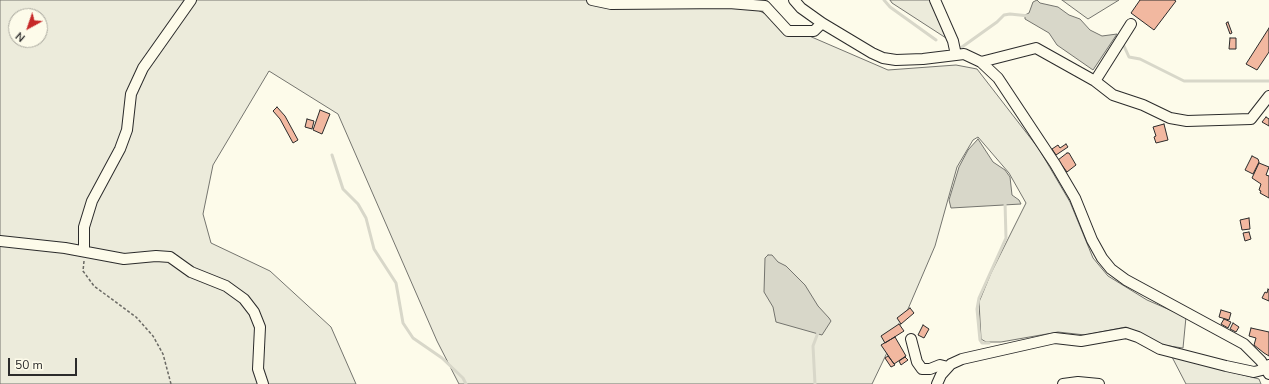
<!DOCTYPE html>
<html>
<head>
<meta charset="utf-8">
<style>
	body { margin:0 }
	#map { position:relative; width:1269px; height:384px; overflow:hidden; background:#fdfbea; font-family:"Nunito Sans",sans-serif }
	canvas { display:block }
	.north { position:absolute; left:8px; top:8px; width:40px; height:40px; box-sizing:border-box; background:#fdfbea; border:1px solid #a9a89e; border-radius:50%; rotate:220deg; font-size:11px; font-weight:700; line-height:16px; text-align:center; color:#2b2b2b }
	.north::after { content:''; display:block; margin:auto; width:14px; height:18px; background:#c62828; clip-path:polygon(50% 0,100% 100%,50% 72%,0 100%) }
	.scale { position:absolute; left:8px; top:358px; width:69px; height:18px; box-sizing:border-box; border:2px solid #2b2b2b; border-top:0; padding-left:5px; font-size:12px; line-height:14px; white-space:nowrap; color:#2b2b2b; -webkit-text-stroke:3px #fdfbea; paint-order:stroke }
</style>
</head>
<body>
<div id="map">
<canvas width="1269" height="384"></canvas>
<div class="north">N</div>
<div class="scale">50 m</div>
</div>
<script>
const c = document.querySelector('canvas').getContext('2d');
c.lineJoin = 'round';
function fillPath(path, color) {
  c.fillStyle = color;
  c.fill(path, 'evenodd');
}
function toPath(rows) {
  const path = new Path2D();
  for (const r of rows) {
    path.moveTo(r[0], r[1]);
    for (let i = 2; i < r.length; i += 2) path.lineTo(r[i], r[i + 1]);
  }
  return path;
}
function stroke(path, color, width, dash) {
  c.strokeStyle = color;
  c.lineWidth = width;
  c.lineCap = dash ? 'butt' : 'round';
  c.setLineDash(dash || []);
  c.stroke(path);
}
const green = toPath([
	[0,0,738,0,807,35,888,70,956,65,977,69,1039,149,1070,202,1093,258,1108,276,1147,300,1186,317,1183,348,1162,345,1126,327,1085,335,1058,332,1001,342,986,342,981,339,979,302,991,273,1026,203,1009,173,978,137,973,140,957,167,935,246,908,309,872,384,459,384,437,341,338,114,269,71,213,165,203,214,211,243,270,271,331,327,356,384,0,384,0,0],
	[16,16,40,16,40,40,16,40,16,16],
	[890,0,930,0,946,38,892,3,890,0],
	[1062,0,1119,0,1088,19,1062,0],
	[1172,357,1259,379,1261,384,1186,384,1172,357]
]);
fillPath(green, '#ecebdb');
stroke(green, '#74746e', 1);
const water = toPath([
	[1037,0,1040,3,1058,7,1069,15,1080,19,1090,30,1102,36,1117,34,1093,70,1057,45,1049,33,1025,19,1025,15,1029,13,1033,2,1037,0],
	[978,139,993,162,1005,170,1010,177,1012,195,1019,200,1021,204,951,208,949,200,959,167,968,150,978,139],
	[768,255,772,255,778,262,786,266,805,285,818,306,829,318,831,321,822,335,776,322,773,307,764,292,765,258,768,255]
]);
fillPath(water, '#d8d7c9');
stroke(water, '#74746e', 1);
stroke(toPath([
	[884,0,890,7,936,40],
	[1124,46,1129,57,1140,59,1184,81,1269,81],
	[962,47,997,22,1004,15,1010,14,1029,16],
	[332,155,343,189,358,204,366,218,374,249,396,283,403,323,413,338,442,358,463,378,466,384],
	[989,343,982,343,980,340,977,309,979,298,1006,238,1005,202],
	[815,384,813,346,819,330]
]), '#d8d7c9', 3);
const building = toPath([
	[1140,0,1174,0,1176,1,1154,30,1131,13,1140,0],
	[1228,22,1232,33,1230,34,1226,23,1228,22],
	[1269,28,1269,52,1257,70,1246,64,1269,28],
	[1230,38,1236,38,1236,49,1229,49,1230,38],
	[277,107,285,116,298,140,293,143,280,119,273,111,277,107],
	[320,110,330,114,322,134,313,130,320,110],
	[1266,117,1269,119,1269,126,1262,122,1266,117],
	[307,119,314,121,312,129,305,127,307,119],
	[1164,124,1168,140,1156,143,1154,137,1156,136,1153,127,1164,124],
	[1066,144,1068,147,1056,155,1052,149,1058,145,1060,148,1066,144],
	[1067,153,1069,153,1076,165,1067,172,1058,160,1067,153],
	[1252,156,1258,159,1259,162,1253,174,1245,170,1252,156],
	[1259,163,1269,167,1266,175,1269,176,1269,198,1260,193,1261,191,1259,190,1261,184,1252,178,1259,163],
	[1249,218,1250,229,1242,230,1240,220,1249,218],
	[1249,232,1251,239,1245,241,1243,233,1249,232],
	[1268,289,1269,290,1269,301,1262,298,1265,292,1267,293,1268,289],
	[910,308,914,313,901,324,897,318,910,308],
	[1221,310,1231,313,1229,320,1219,317,1221,310],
	[1224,319,1231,322,1228,328,1221,324,1224,319],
	[1233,323,1239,327,1236,332,1230,329,1233,323],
	[899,324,904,331,885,343,881,336,899,324],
	[923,325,929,329,924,338,918,335,923,325],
	[1251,328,1269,332,1269,356,1264,353,1254,345,1256,338,1249,336,1251,328],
	[895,337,906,356,894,364,881,345,895,337],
	[888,356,895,365,891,367,885,358,888,356],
	[905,357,908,360,901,365,899,361,905,357]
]);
fillPath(building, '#f2b8a0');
stroke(building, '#2b2b2b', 1);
const minor = toPath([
	[592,0,611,4,729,3,765,6,788,31,814,31,822,23],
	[794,0,801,8,822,23,872,53,883,58,896,60,923,59,964,54,981,62,998,78,1055,164,1075,198,1092,240,1102,258,1111,269,1126,280,1244,344,1261,361,1269,374],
	[935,0,953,41,956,55],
	[981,62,1036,48,1095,81,1113,95,1143,105,1170,118,1187,121,1251,119,1269,96],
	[1095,81,1131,24],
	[0,241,65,248,124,259,156,256,170,257,191,272,226,286,244,299,254,312,260,327,258,369,263,384],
	[84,251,84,227,92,201,120,149,127,130,131,94,143,68,191,0],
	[911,339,917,362,922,369,930,369,940,365,948,367],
	[937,384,941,375,951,364,962,359,1055,338,1081,341,1126,333,1138,337,1160,349,1226,366,1254,372,1266,369,1269,365],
	[1063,384,1078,382,1099,384]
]);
stroke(minor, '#2b2b2b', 12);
stroke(toPath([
	[84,261,83,271,94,286,136,317,153,336,163,354,171,384]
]), '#6a6964', 1.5, [3, 2]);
stroke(minor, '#fdfbea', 10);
</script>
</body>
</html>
